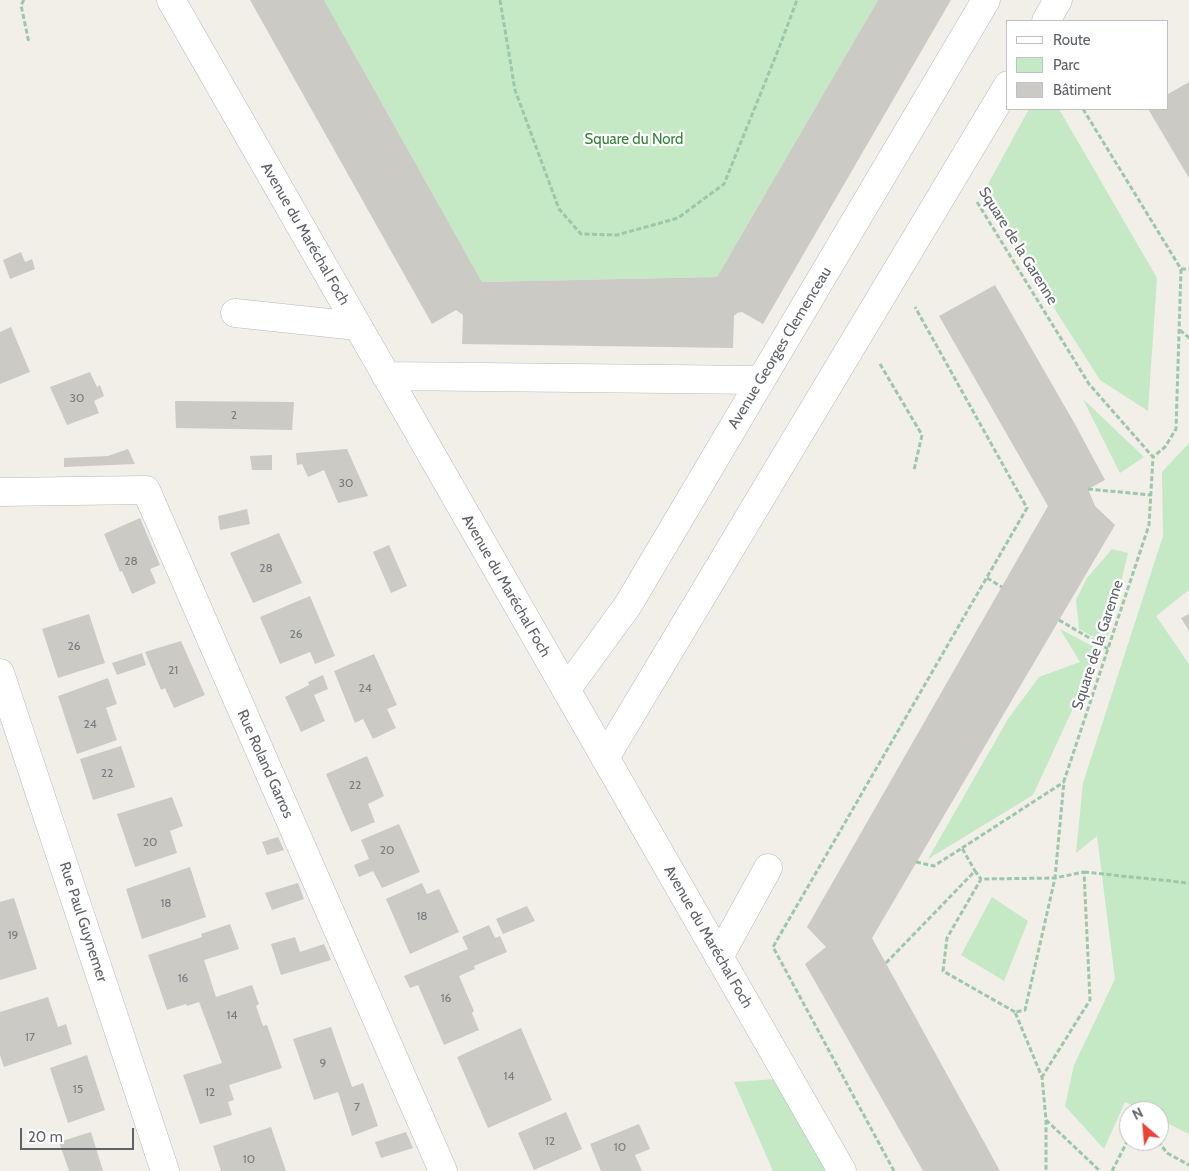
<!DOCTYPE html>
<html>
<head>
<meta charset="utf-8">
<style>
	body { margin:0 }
	#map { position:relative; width:1189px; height:1171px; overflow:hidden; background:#f1efe8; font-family:Cabin,sans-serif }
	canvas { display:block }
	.legend { position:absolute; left:1006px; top:20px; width:162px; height:90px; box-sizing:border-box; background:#fff; border:1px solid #bfc1c3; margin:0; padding:6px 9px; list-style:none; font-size:15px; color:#5f6368 }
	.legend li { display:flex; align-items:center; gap:10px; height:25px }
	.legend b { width:25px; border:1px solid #bfc1c3 }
	.north { position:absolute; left:1119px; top:1101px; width:50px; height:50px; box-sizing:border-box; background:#fff; border:1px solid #bfc1c3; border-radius:50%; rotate:333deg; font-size:14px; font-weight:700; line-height:20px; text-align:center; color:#5f6368 }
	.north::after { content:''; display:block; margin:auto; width:18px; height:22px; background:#ea4335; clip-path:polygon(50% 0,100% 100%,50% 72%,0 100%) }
	.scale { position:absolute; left:20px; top:1128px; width:114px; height:22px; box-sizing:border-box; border:2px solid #5f6368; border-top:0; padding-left:6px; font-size:15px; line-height:18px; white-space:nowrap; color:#5f6368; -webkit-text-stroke:4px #fff; paint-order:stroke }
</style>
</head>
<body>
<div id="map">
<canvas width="1189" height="1171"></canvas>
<ul class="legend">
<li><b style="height:6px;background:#fff"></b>Route</li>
<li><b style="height:14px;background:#c5e8c5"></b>Parc</li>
<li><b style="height:14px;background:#cccac5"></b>Bâtiment</li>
</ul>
<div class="north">N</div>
<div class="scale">20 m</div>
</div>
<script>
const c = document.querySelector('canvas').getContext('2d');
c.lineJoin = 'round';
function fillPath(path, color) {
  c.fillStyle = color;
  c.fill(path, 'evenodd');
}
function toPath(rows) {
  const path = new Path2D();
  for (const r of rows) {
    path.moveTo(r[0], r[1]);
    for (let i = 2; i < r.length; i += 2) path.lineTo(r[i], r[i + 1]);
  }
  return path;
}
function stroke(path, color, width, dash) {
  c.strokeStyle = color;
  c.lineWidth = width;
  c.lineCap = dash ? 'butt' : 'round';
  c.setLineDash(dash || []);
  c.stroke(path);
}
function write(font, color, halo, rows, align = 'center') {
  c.font = font + ' Cabin,sans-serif';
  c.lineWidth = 4.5;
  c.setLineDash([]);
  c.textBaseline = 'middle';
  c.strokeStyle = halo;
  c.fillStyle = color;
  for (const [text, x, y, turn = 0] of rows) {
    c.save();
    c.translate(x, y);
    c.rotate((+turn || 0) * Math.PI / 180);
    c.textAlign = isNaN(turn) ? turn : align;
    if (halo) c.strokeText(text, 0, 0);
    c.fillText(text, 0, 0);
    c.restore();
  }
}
fillPath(toPath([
	[324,0,878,0,717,277,482,282],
	[1029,109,1059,109,1157,278,1148,411,1100,380,982,195],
	[1083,399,1144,457,1120,473],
	[1189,443,1189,590,1156,616,1189,664,1189,1134,1159,1119,1159,1111,1144,1111,1125,1102,1104,1149,1065,1106,1074,1065,1115,979,1097,836,1076,853,1083,783,1163,536,1162,472],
	[1112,549,1128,553,1106,644,1079,629,1076,600,1087,578],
	[1060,629,1100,650,1033,795,928,859,1008,719,1039,677,1080,662],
	[992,897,1028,921,1004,981,961,955],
	[777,1079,830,1171,773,1171,734,1082]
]), '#c5e8c5');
fillPath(toPath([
	[250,0,324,0,482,282,717,277,878,0,951,0,763,324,742,312,737,313,734,316,733,348,462,344,463,315,456,310,432,324],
	[1189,82,1189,178,1148,109,1168,109,1168,94],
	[21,252,25,262,32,259,35,269,10,279,3,260],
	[995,285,1076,426,1105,480,1088,489,1095,506,1115,525,872,938,1000,1171,923,1171,805,964,826,947,807,927,1048,506,939,316],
	[11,327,30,372,0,384,0,332],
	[90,372,97,387,100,385,104,396,94,401,99,413,67,425,50,387],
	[175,401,294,402,292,430,176,428],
	[128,449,135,464,64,467,64,458,108,456],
	[347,449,368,496,338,503,324,470,308,477,302,464,297,465,296,453],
	[272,455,272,470,252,470,250,456],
	[247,509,250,524,220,530,218,516],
	[140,518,160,565,150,569,156,583,132,594,122,571,120,572,104,534],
	[279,533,302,583,253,603,230,553],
	[389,545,407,586,391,593,373,552],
	[310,596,335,656,315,664,310,652,280,664,260,617],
	[89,614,105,663,58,678,42,629],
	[1189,614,1189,631,1181,618],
	[181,641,205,695,174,708,165,688,161,690,145,652],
	[142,653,146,665,117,675,112,663],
	[374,654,397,705,387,709,396,728,373,739,363,719,355,723,334,671],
	[323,675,328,689,314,695,325,721,301,732,285,697,309,685,308,682],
	[108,678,117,704,106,708,117,740,77,754,58,696],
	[121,746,135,787,93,800,80,759],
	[367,756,384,796,368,804,375,822,351,832,326,774],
	[172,797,183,826,170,831,177,853,135,867,117,814],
	[399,824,420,872,382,888,373,871,359,877,354,865,369,859,361,840],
	[278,837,284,850,267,855,262,842],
	[190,867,206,917,142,939,126,889],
	[298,883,304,899,272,910,265,893],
	[422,883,427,894,439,889,459,932,410,954,386,899],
	[14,898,37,969,0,980,0,902],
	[527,906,535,921,503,934,496,919],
	[230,924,239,949,204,960,216,997,252,985,259,1004,256,1006,263,1026,267,1025,282,1068,229,1085,234,1100,228,1102,232,1115,200,1124,183,1075,222,1063,199,1002,187,1006,186,1004,167,1010,148,955,202,937,201,934],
	[489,925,495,938,500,936,507,952,474,966,475,969,459,976,474,1011,472,1013,479,1030,444,1045,418,985,410,988,404,976,468,949,462,937],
	[295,937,300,952,324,944,331,960,281,975,271,944],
	[48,997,58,1027,66,1024,72,1044,4,1067,0,1055,0,1012],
	[331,1027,352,1087,363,1083,378,1126,352,1136,338,1092,314,1100,293,1039],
	[521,1028,552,1100,488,1128,457,1057],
	[87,1055,105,1110,68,1123,50,1068],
	[566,1112,582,1149,534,1170,518,1133],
	[639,1124,650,1149,635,1155,642,1171,601,1171,590,1144],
	[271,1127,286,1171,221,1171,213,1146],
	[91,1132,103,1171,69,1171,59,1142],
	[406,1132,413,1148,381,1158,375,1142]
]), '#cccac5');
const minor = toPath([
	[171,0,842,1171],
	[1046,21,1058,0],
	[235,313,357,326],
	[386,376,761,380],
	[0,492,146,490,443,1171],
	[0,673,165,1171],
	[566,690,628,605,986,0],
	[605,758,1008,85],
	[719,957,768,868]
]);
stroke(minor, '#b5b8bc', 29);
stroke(toPath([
	[24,0,21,5,29,43],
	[500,0,515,90,559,209,581,234,617,235,678,218,724,184,779,48,797,0],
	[1083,109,1181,269,1176,429,1165,447,1153,457],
	[977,202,1089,384,1153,457,1149,525,1064,781,1055,878,1025,1010,1015,1012,1042,1077,1046,1120,1046,1171],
	[1181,269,1189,269],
	[1180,330,1189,338],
	[880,364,922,435,914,470],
	[1088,489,1151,495],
	[987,578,1002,587],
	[1059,620,1108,649],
	[962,848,1064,782],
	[916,862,934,866,962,848,975,871],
	[1084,872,1189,883],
	[886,963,975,871,981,879],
	[1015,1012,943,971,947,938,981,879,1055,878,1084,872,1090,1000,1042,1077],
	[1046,1120,1100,1171],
	[1158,1141,1167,1153,1189,1165],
	[894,1171,773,947,1027,508,915,307],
	[1112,1171,1129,1138]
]), '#9cc7a9', 3, [5, 2.5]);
stroke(minor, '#fff', 28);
write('12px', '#7a7d7f', null, [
	["30",77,398],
	["2",234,415],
	["30",346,483],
	["28",131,561],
	["28",266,568],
	["26",296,634],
	["26",74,646],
	["21",173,670],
	["24",365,688],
	["24",90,724],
	["22",107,773],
	["22",355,785],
	["20",150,842],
	["20",387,850],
	["18",166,903],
	["18",422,916],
	["19",13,935],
	["16",183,978],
	["16",446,998],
	["14",232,1015],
	["17",30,1037],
	["9",323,1063],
	["14",509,1076],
	["15",78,1089],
	["12",210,1092],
	["7",357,1107],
	["12",550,1141],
	["10",620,1147],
	["10",249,1159]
]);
write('15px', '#348238', '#fff', [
	["Square du Nord",634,140]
]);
write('15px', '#5f6368', '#fff', [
	["Avenue du Maréchal Foch",305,234,60],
	["Square de la Garenne",1018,246,58],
	["Avenue Georges Clemenceau",780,348,-59],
	["Avenue du Maréchal Foch",506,586,60],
	["Square de la Garenne",1098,645,-72],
	["Rue Roland Garros",265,764,66],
	["Rue Paul Guynemer",83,922,72],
	["Avenue du Maréchal Foch",708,937,60]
]);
</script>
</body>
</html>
